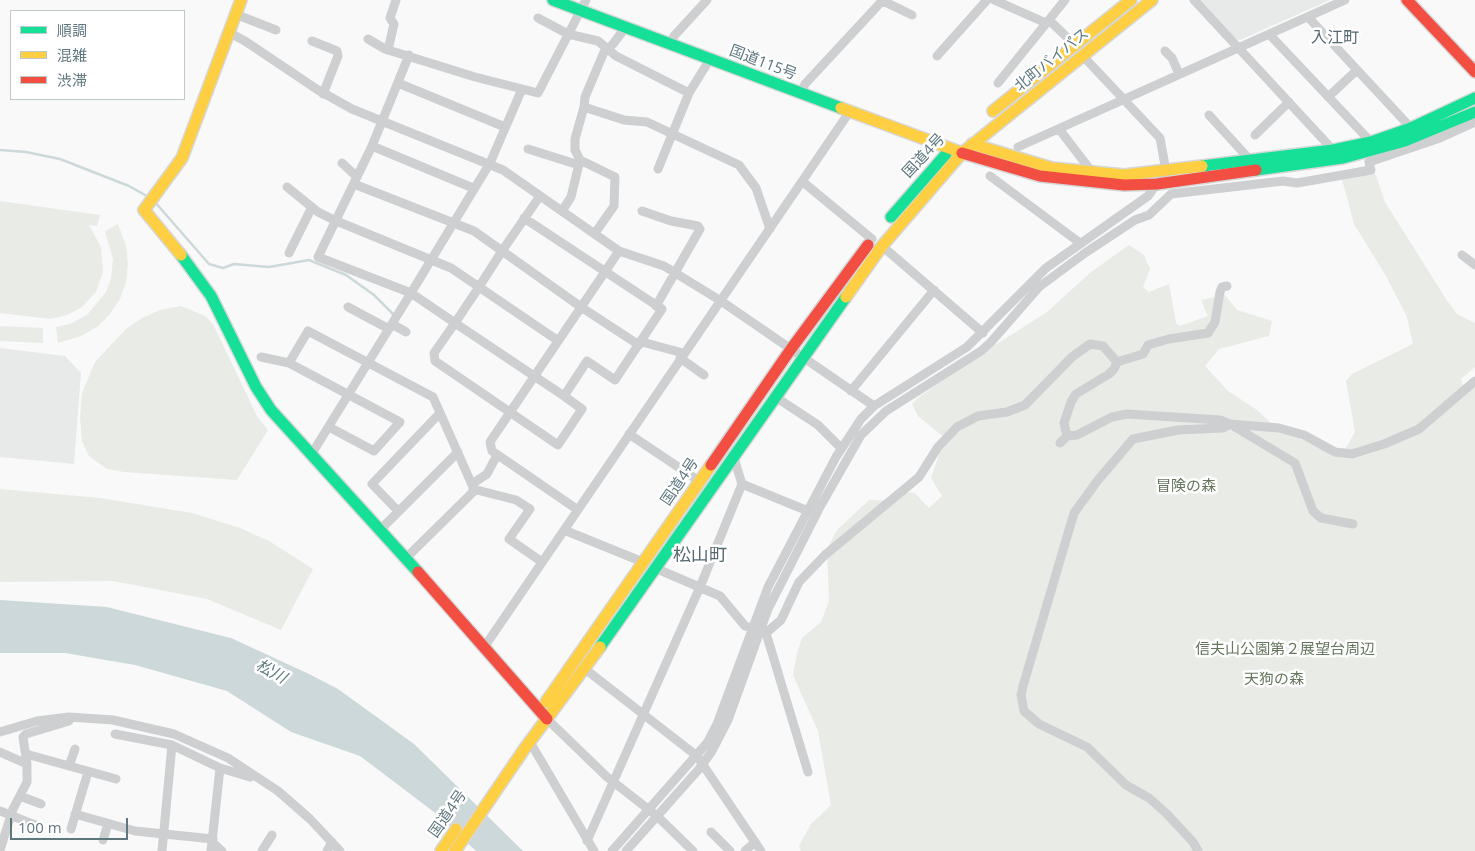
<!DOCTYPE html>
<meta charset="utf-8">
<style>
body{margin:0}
#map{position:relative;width:1475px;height:851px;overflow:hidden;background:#f9f9f9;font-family:"Open Sans","Noto Sans JP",sans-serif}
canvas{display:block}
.legend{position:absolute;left:10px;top:10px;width:175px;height:90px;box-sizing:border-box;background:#fff;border:1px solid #bfc9cc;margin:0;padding:6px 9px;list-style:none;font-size:15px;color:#5e777f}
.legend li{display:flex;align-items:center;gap:10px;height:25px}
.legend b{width:25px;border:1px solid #bfc9cc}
.scale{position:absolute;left:10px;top:818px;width:118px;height:22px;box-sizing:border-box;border:2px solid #5e777f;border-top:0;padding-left:6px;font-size:15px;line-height:18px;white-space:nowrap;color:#5e777f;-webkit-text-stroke:4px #fff;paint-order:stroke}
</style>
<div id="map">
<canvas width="1475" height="851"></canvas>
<ul class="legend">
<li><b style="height:6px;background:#16e098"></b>順調</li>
<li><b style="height:6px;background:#ffcf43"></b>混雑</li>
<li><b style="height:6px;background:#f24e42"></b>渋滞</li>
</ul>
<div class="scale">100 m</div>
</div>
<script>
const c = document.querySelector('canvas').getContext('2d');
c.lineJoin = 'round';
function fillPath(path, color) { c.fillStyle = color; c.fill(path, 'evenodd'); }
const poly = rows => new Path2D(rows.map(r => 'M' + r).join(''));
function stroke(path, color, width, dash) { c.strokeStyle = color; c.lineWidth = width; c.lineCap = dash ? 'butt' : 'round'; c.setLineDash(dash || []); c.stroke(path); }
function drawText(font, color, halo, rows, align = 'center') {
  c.font = font + ' "Open Sans","Noto Sans JP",sans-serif'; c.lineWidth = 5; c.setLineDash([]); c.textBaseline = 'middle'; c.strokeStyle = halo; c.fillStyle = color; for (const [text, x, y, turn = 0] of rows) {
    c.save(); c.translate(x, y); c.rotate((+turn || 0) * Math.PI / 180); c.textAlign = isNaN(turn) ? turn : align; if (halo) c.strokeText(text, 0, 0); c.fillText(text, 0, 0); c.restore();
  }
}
fillPath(poly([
 [1199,0,1330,0,1240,40,1235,39],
 [0,348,65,356,81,373,74,464,0,457]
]), '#e7eae9');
fillPath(poly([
 [1372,164,1385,202,1446,299,1457,314,1475,323,1475,367,1461,379,1462,384,1468,389,1475,387,1475,851,801,851,799,846,811,824,831,805,818,731,793,675,797,653,802,638,821,622,829,601,827,549,837,530,869,500,893,501,906,492,915,493,929,508,942,496,931,478,945,438,918,416,912,404,919,397,967,363,1047,312,1091,272,1129,245,1144,255,1150,269,1143,287,1149,292,1169,284,1176,323,1180,326,1208,316,1201,300,1225,295,1237,310,1272,321,1269,336,1219,349,1205,366,1228,391,1257,410,1275,427,1328,452,1346,448,1355,432,1346,381,1352,374,1413,344,1407,317,1386,276,1354,224,1340,172],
 [0,201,100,215,97,226,89,225,101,247,103,272,96,292,82,307,67,315,50,319,0,313],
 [118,224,126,246,128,264,126,282,120,299,110,314,97,327,81,336,58,343,56,327,70,324,87,315,106,292,111,279,113,259,105,231],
 [181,306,205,316,213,324,258,418,268,430,237,480,124,472,107,469,89,456,82,441,80,417,82,393,95,362,126,329,142,318,160,310],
 [0,326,43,328,43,343,0,341],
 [0,489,100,498,192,513,240,528,269,541,313,569,281,630,207,599,113,581,0,582]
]), '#e8ebe6');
fillPath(poly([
 [0,600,107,607,231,638,309,674,338,689,414,744,523,851,476,851,434,812,360,756,291,732,227,691,135,665,65,653,0,653]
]), '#ccd8d9');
stroke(poly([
 [0,150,26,152,60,159,129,186,145,195],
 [154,201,209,264,223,268,234,264,269,267,309,260,346,275,374,295,394,315]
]), '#ccd8d9', 2.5);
const fast = poly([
 [553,0,841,108],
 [1202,166,1333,150,1371,142,1411,128,1475,98],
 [1256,170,1343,158,1405,141,1475,112],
 [891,217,946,154],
 [181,255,211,296,256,387,271,410,418,572],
 [600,647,846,297]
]);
const slow = poly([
 [841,108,960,152],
 [993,111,1131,0],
 [972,144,1052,168,1124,175,1202,166],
 [181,255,144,210,182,158,241,0],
 [846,297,882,246,962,153,1152,0],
 [546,702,711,465],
 [441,851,456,829],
 [455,851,525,748,600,647]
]);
const jam = poly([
 [1407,0,1475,72],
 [962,153,1040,176,1124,185,1157,184,1256,170],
 [711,465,791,349,868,245],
 [418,572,547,719]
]);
stroke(fast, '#d6d7d8', 14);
stroke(slow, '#d6d7d8', 14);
stroke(jam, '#d6d7d8', 14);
stroke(poly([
 [994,0,1046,23],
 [1194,0,1333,150],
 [883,1,912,15],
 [235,14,276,30],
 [1308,17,1411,128],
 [538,18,568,34,598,41,616,56,689,93],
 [1049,20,1075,45],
 [228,32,245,41,318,90,352,109,503,170,619,251,664,266,721,301,874,406],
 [1269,34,1371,142],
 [368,39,385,49,475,77,538,93,586,0],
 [312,41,337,51,338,56,323,94],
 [671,45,674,36,707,0],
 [388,50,394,24,390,18,396,0],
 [1165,51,1172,58,1179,74],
 [409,55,372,146,318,257,411,293,490,163,522,89],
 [937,56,987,0],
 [398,83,505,127],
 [998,83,1065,0],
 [801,93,805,84,883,0],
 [1328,97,1357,70],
 [584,107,624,120,647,122,739,165,756,188,770,229],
 [1209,115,1251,161],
 [1059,129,1092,172],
 [1255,135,1289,102],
 [372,146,473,188],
 [1018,147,1345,0],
 [528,149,579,165],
 [580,160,575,150,575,139,584,107,585,97,604,52,613,44,625,28],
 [342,163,357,177],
 [658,169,689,93,710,59],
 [990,176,1080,243],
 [803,182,872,239],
 [354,184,474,231,581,307,639,345],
 [287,187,318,212,334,220,451,268,557,340],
 [562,211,571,197,580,160,615,177,614,206,595,233],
 [642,211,671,221,698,226,700,229,656,306],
 [524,218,662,309,615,380,587,361,564,396],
 [882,246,983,333],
 [289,253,312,207],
 [1462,255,1475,265],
 [348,307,389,329],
 [392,324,406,332],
 [642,342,683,353],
 [261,357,289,363,400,422,374,451,329,427],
 [680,358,704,375],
 [289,363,308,331,433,397,473,487,473,492,405,559],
 [851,391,934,290],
 [774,396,818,425,841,448],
 [629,434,699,481],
 [1067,436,1064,423,1071,402,1076,394,1109,374,1114,369,1117,362,1143,354,1148,345,1169,339,1208,333,1215,322,1220,292,1222,287,1227,286],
 [1060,443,1067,436,1077,435,1112,417,1127,414,1220,420,1230,424,1279,428,1304,435,1335,452,1352,454,1384,444,1419,429,1475,381],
 [311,455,411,293,455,323,564,396,582,409,558,445,435,361,434,353,455,323,479,287,502,251,540,196],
 [472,484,487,474,497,455],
 [742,484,808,511],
 [473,489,516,500,530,509,509,539,542,562],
 [578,510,492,451,490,442,619,251],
 [398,511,372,484,440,413],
 [564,530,643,562],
 [379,531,458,452],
 [655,568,720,596,745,626,766,633,781,620,799,582,825,555,919,477,938,447,957,427,978,416,1007,412,1025,405,1072,357,1090,344,1103,346,1117,362],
 [766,633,808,772],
 [485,646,850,111],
 [585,669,697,756,761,851],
 [547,719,607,777,657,816,693,851],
 [0,732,37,721,69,717,113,720,174,734,228,758,278,791,310,819,340,851],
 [115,734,172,745],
 [530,742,594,851],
 [0,752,27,764],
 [26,754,116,779],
 [69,766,75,749],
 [20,796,41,804],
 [0,811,35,825],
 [75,814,135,831,213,839],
 [71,829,88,772],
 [711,832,730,851],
 [103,840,108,824],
 [587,841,700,587,742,484,733,455],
 [212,842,222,851],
 [0,850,13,809,27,782,27,764,23,737,26,734,69,721],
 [162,851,172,745,220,768,250,777],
 [211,851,220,768],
 [262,851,272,835],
 [327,851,332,842],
 [612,851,707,743,717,724,768,587,836,457,861,419,874,406,967,347,1046,268,1148,196,1166,171,1160,138,1082,55],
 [626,851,699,769,712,751,728,720,768,609,821,505,861,435,886,411,981,351,991,342,1039,287,1085,253,1135,220,1149,215,1171,194,1283,181,1297,183,1371,170,1369,162,1440,138,1475,122],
 [745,851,755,842],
 [1198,851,1193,842,1166,813,1149,798,1126,785,1087,747,1039,724,1024,711,1021,695,1023,686,1074,513,1098,480,1133,439,1178,430,1223,428,1230,424,1295,463,1313,511,1321,518,1353,524]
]), '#cdcfd0', 9);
stroke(fast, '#16e098', 11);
stroke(slow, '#ffcf43', 11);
stroke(jam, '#f24e42', 11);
drawText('15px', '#5e777f', '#fff', [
 ["北町バイパス",1052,60,-39],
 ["国道115号",763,63,21],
 ["国道4号",924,156,-47],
 ["国道4号",680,482,-56],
 ["国道4号",448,814,-55]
]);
drawText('15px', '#67775e', '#fff', [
 ["冒険の森",1186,487],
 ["信夫山公園第２展望台周辺",1285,650],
 ["天狗の森",1274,680]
]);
drawText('16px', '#556970', '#fff', [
 ["入江町",1335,38]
]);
drawText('italic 16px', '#5e7c7e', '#fff', [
 ["松川",271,672,29]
]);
drawText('18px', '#556970', '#fff', [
 ["松山町",700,556]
]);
</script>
